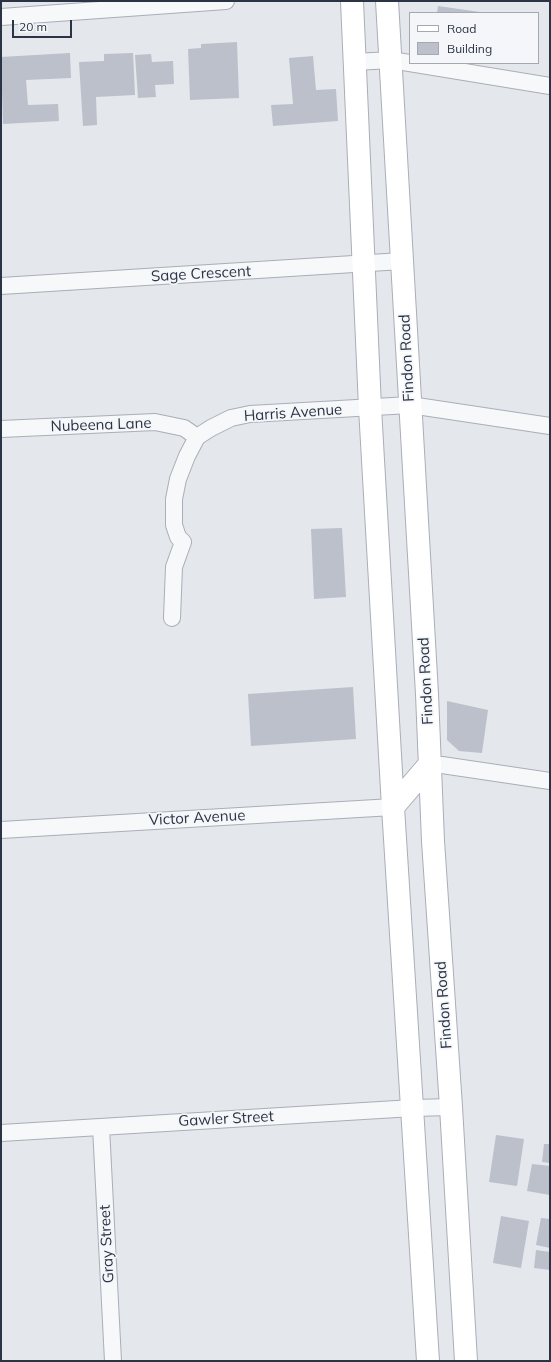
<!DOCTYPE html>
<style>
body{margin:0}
#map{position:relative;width:551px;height:1362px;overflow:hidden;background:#e4e7ec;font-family:Mulish,sans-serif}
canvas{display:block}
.frame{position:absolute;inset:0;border:2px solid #2b3445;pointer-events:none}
.legend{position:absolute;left:409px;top:12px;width:130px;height:52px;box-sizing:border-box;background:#f4f6f9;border:1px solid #a4a8b1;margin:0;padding:5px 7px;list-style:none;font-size:12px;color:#2b3445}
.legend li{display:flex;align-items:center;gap:8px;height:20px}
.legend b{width:20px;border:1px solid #a4a8b1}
.scale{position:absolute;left:12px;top:20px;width:60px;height:18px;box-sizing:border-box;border:2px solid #2b3445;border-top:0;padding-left:5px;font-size:12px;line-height:14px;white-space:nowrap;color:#2b3445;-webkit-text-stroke:3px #f4f6f9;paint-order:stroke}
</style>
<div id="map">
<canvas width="551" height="1362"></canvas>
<div class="frame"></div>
<ul class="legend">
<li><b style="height:5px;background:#fff"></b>Road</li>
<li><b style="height:11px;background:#bbc0ca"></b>Building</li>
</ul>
<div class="scale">20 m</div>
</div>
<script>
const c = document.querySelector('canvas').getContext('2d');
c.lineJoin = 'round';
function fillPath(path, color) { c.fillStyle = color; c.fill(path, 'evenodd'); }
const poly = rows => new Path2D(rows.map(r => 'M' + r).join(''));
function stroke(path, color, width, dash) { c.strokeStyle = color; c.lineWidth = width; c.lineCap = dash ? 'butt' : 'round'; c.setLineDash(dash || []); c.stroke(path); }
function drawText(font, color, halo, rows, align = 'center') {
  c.font = font + ' Mulish,sans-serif'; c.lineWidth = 3.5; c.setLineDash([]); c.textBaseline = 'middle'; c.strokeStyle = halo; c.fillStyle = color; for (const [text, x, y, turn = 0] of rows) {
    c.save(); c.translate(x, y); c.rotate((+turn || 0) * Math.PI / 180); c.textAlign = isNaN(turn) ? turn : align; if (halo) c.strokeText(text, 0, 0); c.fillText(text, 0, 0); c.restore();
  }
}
fillPath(poly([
 [438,6,480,12,480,13,437,13],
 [237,42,239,98,190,100,188,49,201,48,201,44],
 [70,53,71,78,26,80,28,105,58,104,59,121,3,124,1,57],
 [133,53,135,95,96,97,97,125,83,126,79,62,104,61,104,54],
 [151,54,152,62,173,61,174,84,155,85,156,97,138,98,135,55],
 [313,56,316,90,336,89,338,121,273,126,271,105,293,104,289,58],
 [342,528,346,597,314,599,311,529],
 [353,687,356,739,251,746,248,694],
 [447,701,488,710,482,753,459,751,447,740],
 [496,1135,524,1139,517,1186,489,1182],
 [544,1144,550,1144,550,1163,542,1162],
 [532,1164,550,1166,550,1195,527,1191],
 [501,1216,529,1221,521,1268,493,1263],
 [541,1218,550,1219,550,1248,536,1245],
 [536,1250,550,1252,550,1270,534,1268]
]), '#bbc0ca');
const street = poly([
 [1,17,226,1],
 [355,62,391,60,550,86],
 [1,286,402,261],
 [1,429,155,422,184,428,197,437],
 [172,618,174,567,183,542,178,537,174,525,174,499,178,479,187,456,197,437,211,428,231,418,250,414,410,405,550,426],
 [429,765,442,765,550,781],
 [1,830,393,807],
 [101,1127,113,1361],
 [1,1133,413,1108,451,1107]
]);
const secondary = poly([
 [352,1,370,408,393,807,428,1361],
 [387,1,427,694,433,841,451,1107,466,1361],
 [393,807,429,765]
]);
stroke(street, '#a9aeb7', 18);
stroke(secondary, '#a9aeb7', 24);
stroke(street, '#f7f8fa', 16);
stroke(secondary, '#fff', 22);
drawText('15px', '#2b3445', '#f4f6f9', [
 ["Sage Crescent",201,274,-3],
 ["Findon Road",407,358,-93],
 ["Harris Avenue",293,413,-4],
 ["Nubeena Lane",101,425,-2],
 ["Findon Road",426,681,-93],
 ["Victor Avenue",197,818,-3],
 ["Findon Road",444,1005,-94],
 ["Gawler Street",226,1119,-3],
 ["Gray Street",107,1244,-93]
]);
</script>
